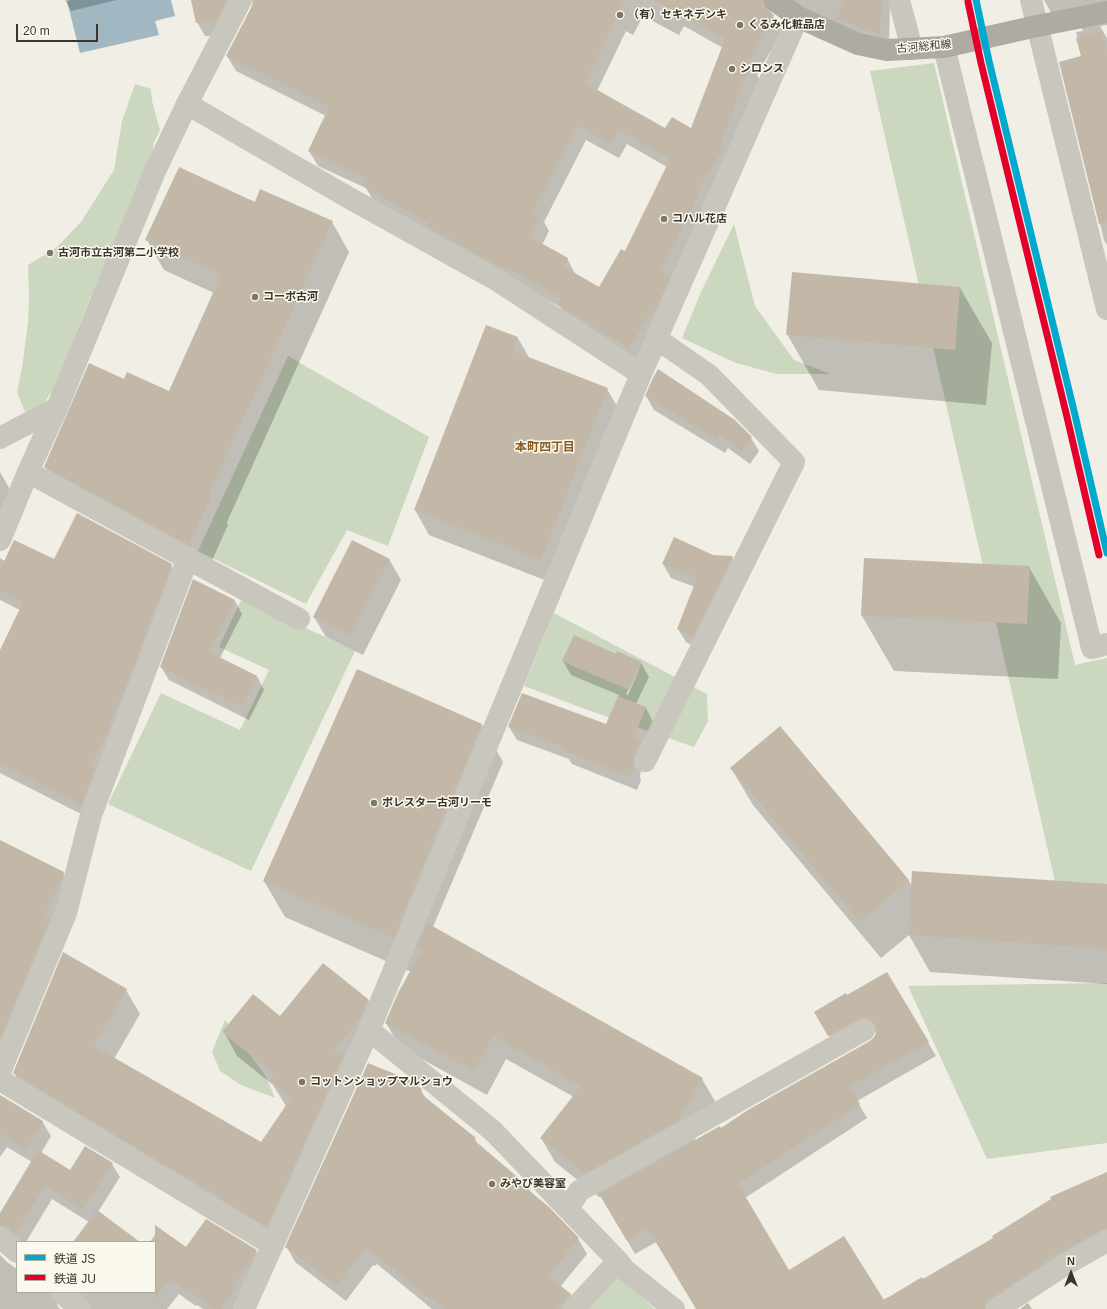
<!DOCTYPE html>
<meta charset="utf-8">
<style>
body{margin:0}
#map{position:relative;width:1107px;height:1309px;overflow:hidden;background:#f0eee5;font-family:Helvetica,"Noto Sans JP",sans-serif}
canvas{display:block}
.legend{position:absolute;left:16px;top:1241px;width:140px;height:52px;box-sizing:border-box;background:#fbf9ee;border:1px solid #aeaba0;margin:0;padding:5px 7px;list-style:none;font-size:12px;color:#3b352b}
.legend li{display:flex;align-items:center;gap:8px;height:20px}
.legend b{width:20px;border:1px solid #aeaba0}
.north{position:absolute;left:1051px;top:1253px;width:40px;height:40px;-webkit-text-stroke:3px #fbf9ee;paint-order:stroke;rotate:0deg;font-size:11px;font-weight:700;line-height:16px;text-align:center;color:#3b352b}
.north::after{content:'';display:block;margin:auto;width:14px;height:18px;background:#3b352b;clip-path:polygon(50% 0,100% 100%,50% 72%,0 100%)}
.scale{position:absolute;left:16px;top:24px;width:82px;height:18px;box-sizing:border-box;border:2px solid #3b352b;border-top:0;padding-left:5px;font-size:12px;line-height:14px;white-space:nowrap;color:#3b352b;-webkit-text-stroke:3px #fbf9ee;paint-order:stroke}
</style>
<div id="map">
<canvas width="1107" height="1309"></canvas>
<ul class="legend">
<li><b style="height:5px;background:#00a9ce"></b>鉄道 JS</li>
<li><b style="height:5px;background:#e4002b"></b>鉄道 JU</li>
</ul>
<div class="north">N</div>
<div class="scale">20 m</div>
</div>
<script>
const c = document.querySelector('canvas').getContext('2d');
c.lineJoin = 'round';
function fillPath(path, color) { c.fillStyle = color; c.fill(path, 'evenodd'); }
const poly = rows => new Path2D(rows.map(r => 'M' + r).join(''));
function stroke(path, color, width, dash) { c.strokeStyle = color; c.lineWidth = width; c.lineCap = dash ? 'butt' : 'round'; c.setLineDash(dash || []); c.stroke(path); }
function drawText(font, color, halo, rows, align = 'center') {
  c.font = font + ' Helvetica,"Noto Sans JP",sans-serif'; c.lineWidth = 3; c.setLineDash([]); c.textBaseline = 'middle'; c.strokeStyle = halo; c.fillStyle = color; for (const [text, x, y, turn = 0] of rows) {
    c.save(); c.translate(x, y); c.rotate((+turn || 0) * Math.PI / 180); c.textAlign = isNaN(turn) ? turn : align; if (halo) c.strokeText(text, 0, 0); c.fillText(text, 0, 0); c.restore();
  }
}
fillPath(poly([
 [934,63,1075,665,1107,658,1107,913,1064,921,870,71],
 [135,84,151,89,152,101,160,130,154,142,152,154,98,283,90,298,53,390,43,404,25,412,17,392,22,368,28,323,29,296,28,265,56,248,81,222,114,170,122,121],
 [734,224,755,306,794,360,831,374,777,374,736,363,682,338,701,292],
 [288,356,429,437,388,546,347,530,306,604,198,551],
 [242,598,355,651,251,871,108,804,161,693,240,730,269,670,219,647],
 [554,613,707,694,708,721,694,747,585,709,524,686],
 [1107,983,1107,1143,987,1159,908,986],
 [225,1020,265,1075,275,1098,241,1085,220,1071,212,1052],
 [617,1276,655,1309,589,1309]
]), '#cbd7bf');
fillPath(poly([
 [71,0,171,0,175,16,155,21,159,35,80,53,67,1]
]), '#a1b7c1');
fillPath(poly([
 [65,0,117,0,71,11],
 [192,0,890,0,889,50,772,8,770,14,773,16,782,31,757,75,760,80,637,362,567,320,560,307,374,202,366,188,318,166,309,151,326,116,236,71,227,56,253,6,254,2,249,1,223,36,205,36,197,22],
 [643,16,679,35,684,26,723,48,691,129,666,130,597,91,626,31,633,35],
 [586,140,619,158,627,144,667,167,626,253,600,288,575,274,567,258,542,245,549,231,544,222],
 [1044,0,1107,0,1107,25,1100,26,1107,38,1107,245,1104,240,1060,62,1082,57,1076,32,1083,31,1080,25,1060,29],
 [255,203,332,222,349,252,227,522,228,525,206,574,62,496,45,466,125,380,169,392,214,293,164,270,147,240],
 [960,288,992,343,986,405,819,390,787,334],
 [518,338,530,359,607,389,621,413,555,584,429,535,415,510],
 [646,396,751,438,759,451,750,464,728,448,725,453,654,410],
 [0,472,16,500,0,522],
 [713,556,732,557,740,571,701,650,686,642,678,629,695,587,671,578,663,564],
 [0,558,5,561,54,560,171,565,180,579,89,818,0,773,0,652,20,610,0,600],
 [389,559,401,580,363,655,326,637,314,617],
 [1029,567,1061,623,1058,679,894,671,862,616],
 [235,601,242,614,220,658,257,676,264,690,249,720,169,680,161,667],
 [616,655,641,663,649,677,636,704,646,708,653,722,641,770,640,776,641,780,637,790,572,764,569,759,517,740,509,727,607,725,619,695,571,675,563,661],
 [637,670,639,670,628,695,626,694],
 [482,725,503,762,433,927,702,1079,716,1103,694,1141,721,1129,871,1041,876,1036,877,1032,872,1031,837,1049,815,1012,847,996,887,973,936,1056,857,1101,867,1118,745,1198,788,1272,883,1300,888,1297,888,1299,923,1280,1107,1172,1107,1244,1002,1309,697,1309,656,1242,635,1254,601,1196,599,1197,555,1162,541,1138,574,1097,506,1059,487,1095,400,1047,386,1023,411,972,285,917,264,881],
 [780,728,909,881,912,887,1107,885,1107,984,930,972,909,935,881,958,753,805,731,768],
 [0,841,63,873,71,888,0,1074],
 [126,990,140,1014,114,1059,261,1144,286,1106,273,1085,237,1056,224,1032,280,1017,368,1000,382,1024,281,1250,28,1097,14,1073],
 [421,1090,426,1099,475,1139,479,1146,527,1186,532,1194,548,1208,578,1239,587,1254,560,1287,570,1294,579,1309,432,1309,377,1264,375,1266,373,1265,346,1301,295,1262,287,1247],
 [0,1096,42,1121,51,1136,41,1153,70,1172,112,1164,120,1177,98,1212,138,1242,74,1242,89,1222,52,1199,26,1242,0,1241,0,1215,32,1162,7,1147,0,1157],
 [159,1229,186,1249,256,1251,265,1266,240,1309,203,1309,197,1305,196,1306,179,1294,167,1309,91,1309,79,1297,60,1299,57,1305,60,1309,0,1309,0,1255,8,1263,17,1269,17,1292,155,1292,155,1242,150,1242]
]), '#0003');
fillPath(poly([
 [191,0,227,0,215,23,196,23],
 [253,0,625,0,585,83,665,128,672,117,691,128,725,39,654,0,762,0,763,6,774,15,748,62,752,64,732,110,734,111,720,144,724,147,698,191,700,192,661,272,670,277,654,312,652,310,629,348,558,305,561,298,511,270,510,272,426,226,428,223,364,187,369,179,308,151,329,107,226,56,252,6],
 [578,126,610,144,618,130,670,159,625,251,621,249,599,287,563,266,568,258,530,237,541,216,533,211],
 [845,0,882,0,880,35,836,19],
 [1102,31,1107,51,1107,223,1099,224,1059,62,1081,56,1076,38],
 [179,167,255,202,260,189,333,221,209,494,212,495,189,545,44,467,89,363,124,379,127,372,169,391,221,275,145,240],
 [792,272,960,287,955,350,786,335],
 [486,325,518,337,513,351,608,388,541,560,414,510],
 [658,369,735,420,752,437,742,451,720,435,717,440,645,396,653,378],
 [77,513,172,564,126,687,108,726,110,727,90,767,95,769,81,805,0,763,0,650,23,602,0,591,0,570,14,540,54,559],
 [674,537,713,555,733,556,693,637,677,629,697,578,662,564],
 [352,540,390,559,351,636,313,617],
 [864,558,1030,566,1027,624,861,616],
 [193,579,235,600,209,652,257,676,242,707,160,667],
 [574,635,616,654,617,651,642,662,629,690,562,661],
 [357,669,482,724,404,910,405,910,394,938,263,881],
 [522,693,606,724,618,696,646,707,634,737,641,740,634,756,633,761,634,766,629,777,563,750,564,747,508,727],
 [780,726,909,880,860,922,730,768],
 [0,840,64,872,61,881,44,916,50,919,0,1039],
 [912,871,1107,884,1107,949,908,935],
 [427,923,703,1078,679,1120,585,1174,540,1138,581,1086,493,1036,474,1071,385,1023,398,993,422,950,416,948],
 [63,952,127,989,94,1046,261,1142,291,1098,269,1080,274,1074,222,1032,253,994,280,1016,323,963,368,999,360,1019,334,1050,344,1054,267,1227,221,1199,222,1198,143,1152,13,1073],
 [887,972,929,1042,849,1087,860,1104,738,1184,789,1270,844,1236,884,1300,922,1277,923,1279,993,1238,992,1236,1051,1199,1050,1197,1107,1172,1107,1229,1101,1230,1065,1250,1044,1260,1046,1262,990,1299,986,1303,985,1309,696,1309,648,1229,627,1241,599,1194,720,1126,721,1128,748,1110,870,1041,875,1036,876,1030,875,1024,870,1019,864,1018,858,1019,828,1036,814,1012,846,993,847,995],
 [368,1063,410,1080,422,1089,420,1093,476,1138,474,1140,528,1186,526,1188,549,1207,579,1238,548,1276,571,1294,558,1309,443,1309,368,1249,366,1251,364,1250,337,1286,285,1247],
 [0,1095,43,1121,26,1150,0,1134],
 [85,1146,113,1163,83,1210,45,1186,15,1234,8,1227,0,1225,0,1213,38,1150,70,1170],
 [97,1210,140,1242,73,1242],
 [206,1219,257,1250,253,1257,234,1285,236,1288,221,1309,214,1309,188,1290,187,1292,170,1279,155,1299,155,1225,186,1247],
 [1028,1303,1032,1309,1020,1309]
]), '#c3b8a7');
stroke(poly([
 [899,0,912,49],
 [1031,0,1107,309],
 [944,47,1092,648,1107,644],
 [187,104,351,199,498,281,641,374],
 [0,438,57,408],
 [28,472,299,619],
 [0,540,28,472,57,408,155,171,187,104,241,0],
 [645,761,794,462,709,375,657,339],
 [369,1030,493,1131,618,1261,625,1270,674,1309],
 [0,1072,66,913,91,815,188,558],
 [0,1080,273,1245],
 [568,1209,579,1191,864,1030],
 [0,1237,17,1252],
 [61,1292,80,1309],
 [244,1309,369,1030,641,374,798,17],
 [574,1309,618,1261],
 [997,1309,1063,1266,1107,1241]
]), '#c9c6be', 22);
stroke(poly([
 [774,0,798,17,858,44,887,50,944,47,1037,26,1107,12]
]), '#aeaba3', 22);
stroke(poly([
 [976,0,989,61,1075,415,1107,553]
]), '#00a9ce', 7);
stroke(poly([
 [968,2,981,63,1067,417,1099,555]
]), '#e4002b', 7);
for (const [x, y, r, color] of [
 [620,15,4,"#7a766c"],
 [740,25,4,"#7a766c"],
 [732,69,4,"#7a766c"],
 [664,219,4,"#7a766c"],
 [50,253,4,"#7a766c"],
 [255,297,4,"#7a766c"],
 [374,803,4,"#7a766c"],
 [302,1082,4,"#7a766c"],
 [492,1184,4,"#7a766c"]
]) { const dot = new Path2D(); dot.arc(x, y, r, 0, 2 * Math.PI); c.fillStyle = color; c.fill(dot); stroke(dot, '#fbf9ee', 1.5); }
drawText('bold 11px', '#3b352b', '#fbf9ee', [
 ["（有）セキネデンキ",628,15],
 ["くるみ化粧品店",748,25],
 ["シロンス",740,69],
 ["コハル花店",672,219],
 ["古河市立古河第二小学校",58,253],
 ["コーポ古河",263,297],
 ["ポレスター古河リーモ",382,803],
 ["コットンショップマルショウ",310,1082],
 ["みやび美容室",500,1184]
], 'left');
drawText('11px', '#3b352b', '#fbf9ee', [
 ["古河総和線",924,47,-5]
]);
drawText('bold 12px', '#8b5d23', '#fbf9ee', [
 ["本町四丁目",545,448]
]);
</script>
